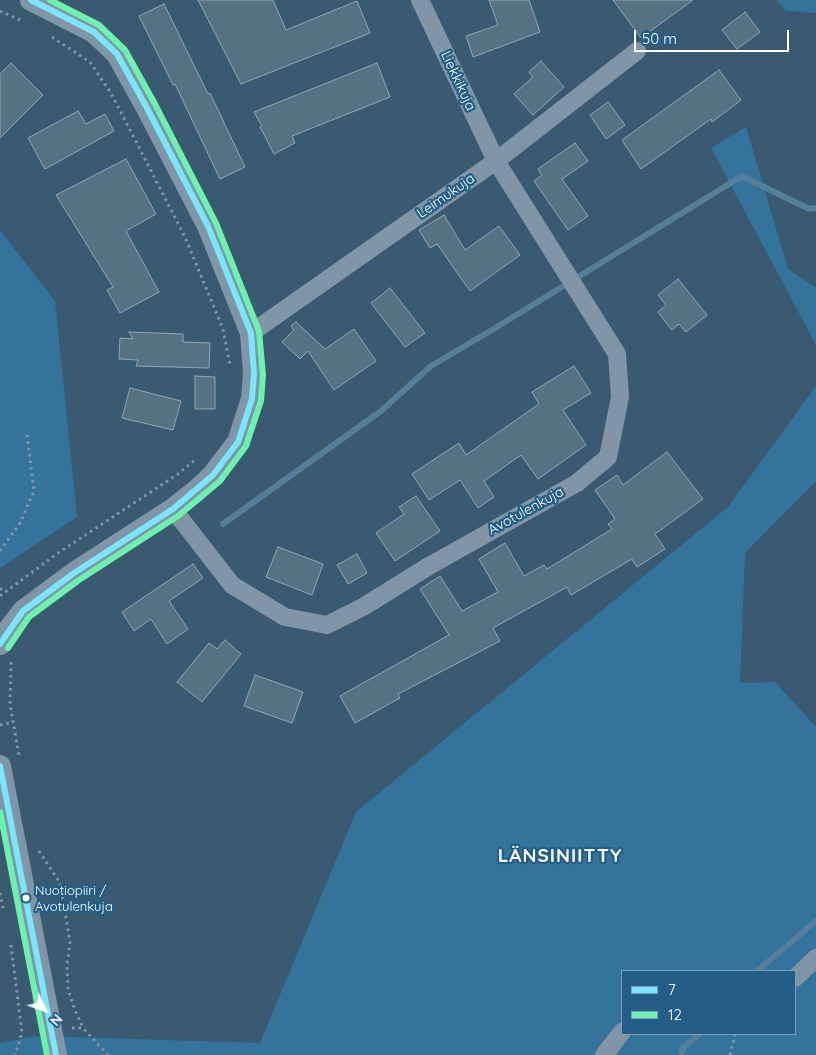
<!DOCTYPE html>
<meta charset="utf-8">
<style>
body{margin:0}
#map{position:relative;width:816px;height:1055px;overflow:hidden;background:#395a70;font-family:Quicksand,sans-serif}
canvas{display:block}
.legend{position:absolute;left:621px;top:970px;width:175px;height:65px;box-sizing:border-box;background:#225e87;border:1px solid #7a9eb7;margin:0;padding:6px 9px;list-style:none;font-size:15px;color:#fff}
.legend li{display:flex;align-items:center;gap:10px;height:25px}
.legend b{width:25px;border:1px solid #7a9eb7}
.north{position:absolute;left:20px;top:985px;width:50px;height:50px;-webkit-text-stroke:4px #225e87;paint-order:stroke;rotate:132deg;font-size:14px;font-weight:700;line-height:20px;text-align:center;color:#fff}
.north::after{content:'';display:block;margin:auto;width:18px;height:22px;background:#fff;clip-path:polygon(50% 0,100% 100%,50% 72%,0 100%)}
.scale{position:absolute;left:634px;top:30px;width:155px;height:22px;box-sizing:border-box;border:2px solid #fff;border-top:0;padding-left:6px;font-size:15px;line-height:18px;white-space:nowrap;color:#fff;-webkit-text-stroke:4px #225e87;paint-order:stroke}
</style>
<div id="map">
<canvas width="816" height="1055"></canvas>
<ul class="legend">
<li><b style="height:6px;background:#7ae5fd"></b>7</li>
<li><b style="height:6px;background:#6df2ae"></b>12</li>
</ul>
<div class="north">N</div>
<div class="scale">50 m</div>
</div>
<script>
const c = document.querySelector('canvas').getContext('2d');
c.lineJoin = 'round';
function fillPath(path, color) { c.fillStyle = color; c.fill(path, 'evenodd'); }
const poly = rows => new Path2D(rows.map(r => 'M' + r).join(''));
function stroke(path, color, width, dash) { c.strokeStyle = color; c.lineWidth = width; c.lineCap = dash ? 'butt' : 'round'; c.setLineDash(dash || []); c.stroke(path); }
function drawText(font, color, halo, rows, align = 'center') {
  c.font = font + ' Quicksand,sans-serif'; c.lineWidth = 4.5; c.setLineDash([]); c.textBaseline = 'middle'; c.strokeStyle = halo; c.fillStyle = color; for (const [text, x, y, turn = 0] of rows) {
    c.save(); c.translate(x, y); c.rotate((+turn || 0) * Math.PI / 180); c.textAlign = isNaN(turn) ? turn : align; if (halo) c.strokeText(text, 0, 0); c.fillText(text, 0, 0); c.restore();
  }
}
fillPath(poly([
 [776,0,816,0,816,13,786,11],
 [746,127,788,269,816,288,816,345,711,148],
 [0,230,55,301,77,517,0,568],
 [816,386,816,481,745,553,740,683,775,682,816,727,816,1055,0,1055,0,1043,36,1036,260,1043,356,812,728,507],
 [622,971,795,971,795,1034,622,1034]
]), '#33739c');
stroke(poly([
 [223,524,381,411,431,366,492,330,742,176,809,209,816,208],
 [757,971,816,921],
 [681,1055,682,1049,699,1034]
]), '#547e9a', 6);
const building = poly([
 [198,0,273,0,286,30,357,1,370,33,241,84,198,0],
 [489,0,529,0,540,32,473,57,466,36,498,25,489,0],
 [613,0,693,0,641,38,613,0],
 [164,4,208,94,210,93,245,167,220,179,175,84,173,85,139,16,164,4],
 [745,12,760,32,737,49,722,30,745,12],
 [541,61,564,87,533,115,514,94,533,77,529,72,541,61],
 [11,63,43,95,0,138,0,74,11,63],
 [377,63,390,97,292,136,295,143,274,154,260,127,262,126,254,112,377,63],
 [719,70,741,100,712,122,711,119,641,169,622,140,719,70],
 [608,102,625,125,606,139,590,115,608,102],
 [78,111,86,124,105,114,114,131,45,169,28,138,78,111],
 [575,143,588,161,562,179,588,216,568,230,534,181,542,175,538,169,575,143],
 [126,159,156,214,126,231,159,292,120,313,107,290,113,287,56,195,126,159],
 [444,215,465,250,499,226,520,255,470,291,437,244,430,248,419,230,444,215],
 [678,279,707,315,686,332,679,324,672,330,658,312,666,305,658,295,678,279],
 [390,288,425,333,405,347,371,303,390,288],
 [296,322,325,349,354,329,376,361,334,390,308,351,300,359,282,342,294,330,291,326,296,322],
 [129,332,183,334,183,342,210,343,209,368,136,366,138,360,119,359,120,338,133,339,129,332],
 [574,366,591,393,563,410,586,445,538,479,521,455,484,481,494,497,478,508,460,480,429,500,412,474,459,443,466,455,539,404,532,392,574,366],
 [195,376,215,377,215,409,195,409,195,376],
 [130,388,181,401,173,430,122,418,130,388],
 [667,452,703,499,655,534,665,549,637,567,632,559,571,595,567,587,493,628,500,641,398,694,400,698,355,723,340,696,449,635,420,589,440,576,462,611,498,592,479,559,505,543,524,576,544,565,547,569,612,529,608,524,615,519,595,490,617,475,623,485,667,452],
 [416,496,440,531,395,561,376,533,404,514,399,507,416,496],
 [278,547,323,564,312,595,266,577,278,547],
 [357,554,367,573,348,584,337,565,357,554],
 [193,564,203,578,169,601,188,629,167,644,151,619,134,631,122,612,193,564],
 [225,640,241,654,202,702,177,682,209,643,217,649,225,640],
 [255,675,303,692,292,723,244,706,255,675]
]);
fillPath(building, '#567182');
stroke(building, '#93a6b3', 1);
stroke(poly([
 [0,11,22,21],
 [52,37,90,62,111,93,185,237,223,329,230,365],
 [0,551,20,523,34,491,27,434],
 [0,588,3,592],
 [0,596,58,553,178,474,196,459],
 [11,662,10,705,19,755],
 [0,725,13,722],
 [39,851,60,883,70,942,67,965,68,990,75,1010,83,1028],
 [0,893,4,912],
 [11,945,22,1033,15,1055],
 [72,1028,83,1028,108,1055],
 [730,1055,735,1034]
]), '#8096a6', 3, [2.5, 4]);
stroke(poly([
 [251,333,496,161,637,51],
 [173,509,232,585,285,617,327,625,363,607,429,566,577,483,608,457,620,397,617,354,496,161,420,0],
 [795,978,816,958],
 [604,1055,622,1032]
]), '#8096a6', 18);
stroke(poly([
 [0,644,7,632,23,611,74,573,173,509,196,491,213,475,238,442,252,399,254,374,251,333,208,226,147,108,117,54,94,32,31,0],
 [0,766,56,1055]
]), '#8096a6', 22);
stroke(poly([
 [0,644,23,611,74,573,173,509,213,475,238,442,252,399,254,374,251,333,208,226,147,108,117,54,94,32,31,0],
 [0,766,56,1055]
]), '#7ae5fd', 6);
stroke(poly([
 [8,648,29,617,79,580,178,516,220,481,246,446,261,401,263,375,259,331,216,223,155,104,125,50,99,25,50,0],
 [0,812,47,1055]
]), '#6df2ae', 6);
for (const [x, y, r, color] of [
 [26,898,4.5,"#fff"]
]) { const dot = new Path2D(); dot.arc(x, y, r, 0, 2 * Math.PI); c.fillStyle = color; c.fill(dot); stroke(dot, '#225e87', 2); }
drawText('13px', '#fff', '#225e87', [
 ["Nuotiopiiri /",35,891],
 ["Avotulenkuja",35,907]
], 'left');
drawText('14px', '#fff', '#225e87', [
 ["Liekkikuja",458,81,65],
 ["Leimukuja",446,196,-35],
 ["Avotulenkuja",526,511,-29]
]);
c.letterSpacing = '1px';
drawText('bold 19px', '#fff', '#225e87', [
 ["LÄNSINIITTY",560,856]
]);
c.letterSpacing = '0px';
</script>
